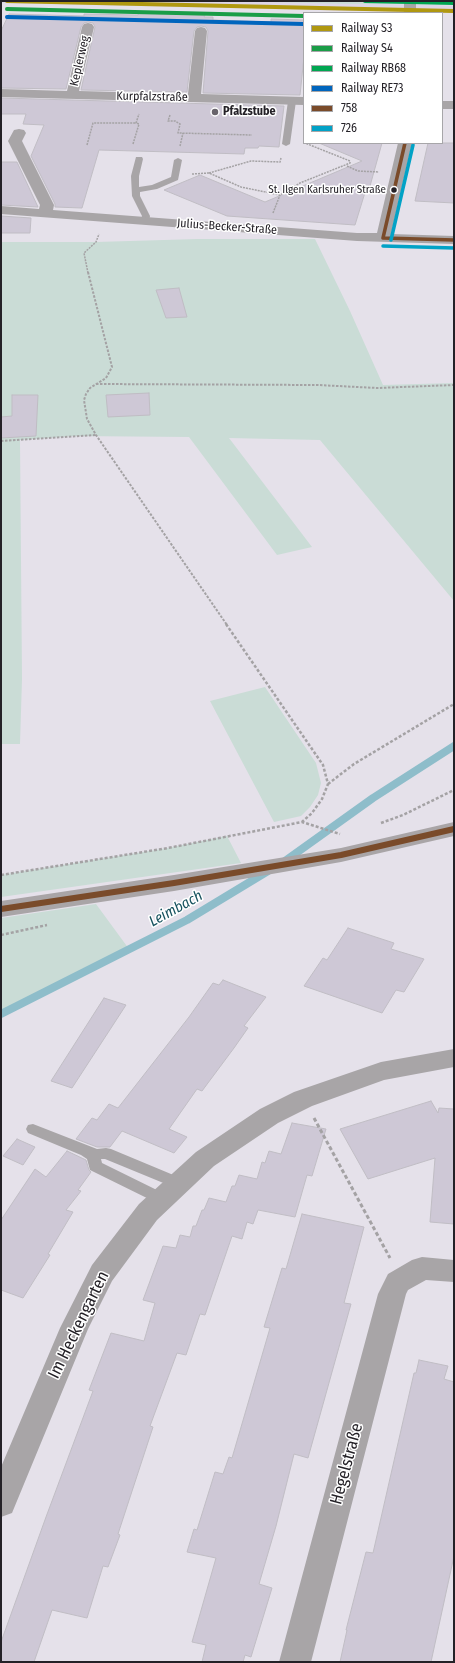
<!DOCTYPE html>
<meta charset="utf-8">
<style>
body{margin:0}
#map{position:relative;width:455px;height:1663px;overflow:hidden;background:#e5e1ea;font-family:"Fira Sans Condensed",sans-serif}
canvas{display:block}
.frame{position:absolute;inset:0;border:2px solid #242127;pointer-events:none}
.legend{position:absolute;left:303px;top:12px;width:140px;height:132px;box-sizing:border-box;background:#fff;border:1px solid #a7a6a9;margin:0;padding:5px 7px;list-style:none;font-size:12px;color:#242127}
.legend li{display:flex;align-items:center;gap:8px;height:20px}
.legend b{width:20px;border:1px solid #a7a6a9}
</style>
<div id="map">
<canvas width="455" height="1663"></canvas>
<div class="frame"></div>
<ul class="legend">
<li><b style="height:5px;background:#b09810"></b>Railway S3</li>
<li><b style="height:5px;background:#1a9d47"></b>Railway S4</li>
<li><b style="height:5px;background:#00a651"></b>Railway RB68</li>
<li><b style="height:5px;background:#0065bd"></b>Railway RE73</li>
<li><b style="height:5px;background:#7a4b2a"></b>758</li>
<li><b style="height:5px;background:#02a2c6"></b>726</li>
</ul>
</div>
<script>
const c = document.querySelector('canvas').getContext('2d');
c.lineJoin = 'round';
function fillPath(path, color) { c.fillStyle = color; c.fill(path, 'evenodd'); }
const poly = rows => new Path2D(rows.map(r => 'M' + r).join(''));
function stroke(path, color, width, dash) { c.strokeStyle = color; c.lineWidth = width; c.lineCap = dash ? 'butt' : 'round'; c.setLineDash(dash || []); c.stroke(path); }
function drawText(font, color, halo, rows, align = 'center') {
  c.font = font + ' "Fira Sans Condensed",sans-serif'; c.lineWidth = 3; c.setLineDash([]); c.textBaseline = 'middle'; c.strokeStyle = halo; c.fillStyle = color; for (const [text, x, y, turn = 0] of rows) {
    c.save(); c.translate(x, y); c.rotate((+turn || 0) * Math.PI / 180); c.textAlign = isNaN(turn) ? turn : align; if (halo) c.strokeText(text, 0, 0); c.fillText(text, 0, 0); c.restore();
  }
}
fillPath(poly([
 [1,1,230,1,435,5,454,6,454,13,1,3]
]), '#ddd6e7');
fillPath(poly([
 [230,1,403,1,403,4,352,4],
 [198,239,315,239,350,311,383,385,454,383,454,601,320,440,229,438,312,547,277,555,189,437,73,436,20,440,22,679,20,744,1,744,1,242,96,242],
 [265,687,316,763,321,783,318,795,310,807,301,816,274,822,210,701],
 [227,836,241,863,1,897,1,875,168,848],
 [96,904,129,949,1,1014,1,918]
]), '#cadcd6');
stroke(poly([
 [285,861,373,798,454,746],
 [1,1014,187,920,268,871]
]), '#8ebdca', 8);
const building = poly([
 [139,13,205,15,204,17,213,17,213,20,271,22,271,19,304,20,304,57,300,95,203,93,208,31,206,27,201,26,197,27,194,31,187,92,81,90,95,27,93,23,88,22,84,23,81,27,66,89,1,88,1,31,9,14,84,16,84,14,138,15,139,13],
 [1,98,284,106,279,147,259,146,258,148,245,148,244,154,99,150,82,208,55,207,55,204,31,156,44,125,23,124,26,114,1,114,1,98],
 [319,143,382,143,370,186,367,186,355,225,227,216,164,190,200,175,265,202,362,161,319,143],
 [428,143,454,143,454,203,415,201,428,143],
 [1,162,17,162,38,207,1,205,1,162],
 [1,216,31,218,30,233,1,233,1,216],
 [179,288,187,317,166,318,156,290,179,288],
 [149,393,150,415,108,417,106,395,149,393],
 [12,395,38,395,36,436,1,438,1,417,12,416,12,395],
 [348,928,394,943,391,949,424,959,404,992,396,990,382,1013,304,986,323,958,327,960,348,928],
 [223,980,266,997,244,1026,248,1028,234,1048,202,1091,197,1089,169,1129,187,1137,174,1153,122,1131,110,1147,97,1147,76,1139,92,1118,97,1120,109,1104,118,1108,189,1017,213,983,219,985,223,980],
 [104,998,126,1005,72,1088,51,1081,104,998],
 [431,1101,438,1113,439,1108,454,1109,454,1224,430,1222,435,1158,368,1179,340,1129,431,1101],
 [292,1123,326,1129,312,1176,307,1175,295,1217,258,1210,253,1224,247,1222,242,1239,232,1236,205,1315,200,1314,186,1355,177,1353,150,1426,153,1427,118,1534,120,1535,108,1567,103,1566,87,1618,52,1610,34,1662,1,1662,1,1642,46,1517,93,1391,89,1390,111,1333,144,1341,155,1303,143,1300,163,1246,176,1248,180,1235,190,1237,193,1226,196,1226,202,1210,204,1210,209,1198,226,1202,232,1186,235,1186,239,1175,257,1179,262,1162,265,1163,269,1151,281,1154,292,1123],
 [17,1139,35,1147,23,1165,3,1156,17,1139],
 [67,1151,86,1160,89,1170,91,1172,78,1190,81,1191,66,1210,73,1212,48,1254,50,1255,23,1298,1,1290,1,1220,35,1169,46,1177,67,1151],
 [302,1214,364,1227,344,1303,351,1304,308,1458,294,1454,276,1526,259,1584,272,1588,251,1657,245,1655,243,1662,202,1662,206,1645,192,1642,216,1558,187,1552,194,1529,197,1530,215,1472,223,1474,229,1457,232,1458,270,1328,264,1327,282,1268,286,1269,302,1214],
 [419,1360,448,1366,444,1379,454,1382,454,1556,431,1662,340,1662,347,1630,346,1630,366,1552,373,1553,414,1373,416,1373,419,1360]
]);
fillPath(building, '#cec8d6');
stroke(building, '#c0bdc4', 1);
stroke(poly([
 [170,115,168,121,175,121,180,124,178,133,252,135],
 [133,144,139,124,136,123,139,114],
 [87,145,93,123,136,123],
 [180,146,183,133],
 [347,166,358,171,379,172],
 [209,173,251,161,280,162,281,158],
 [192,174,209,173,241,187,280,195,300,183,350,163,350,161,305,143],
 [273,213,280,195],
 [88,273,84,253,96,242,99,234]
]), '#a4a2a4', 1.5, [2, 1]);
stroke(poly([
 [88,272,112,367,106,378,90,388,86,394,84,400,87,419,96,435,227,625],
 [96,384,318,385,377,388,454,385],
 [1,441,96,435]
]), '#a4a2a4', 2, [2.5, 1.5]);
stroke(poly([
 [226,624,323,765,328,784,322,799,312,813,302,822],
 [328,784,354,764,454,704],
 [381,823,403,815,454,790],
 [1,875,168,848,302,822,340,834],
 [1,935,47,925]
]), '#a4a2a4', 2.5, [3, 2]);
stroke(poly([
 [314,1118,390,1258]
]), '#a4a2a4', 3, [4, 2.5]);
fillPath(poly([
 [292,99,296,101,290,144,286,146,282,144,288,101,292,99],
 [136,157,142,157,143,159,139,176,139,187,152,185,171,177,174,160,178,158,182,160,178,180,157,189,140,192,140,196,150,216,149,221,145,223,141,221,142,216,132,196,131,176,136,157],
 [33,1124,97,1149,106,1148,111,1149,183,1179,185,1183,183,1187,178,1189,105,1159,101,1159,102,1163,167,1195,169,1199,167,1203,162,1205,157,1203,90,1170,87,1159,81,1155,28,1133,26,1129,28,1125,33,1124]
]), '#a8a5a7');
fillPath(poly([
 [404,1,416,1,416,13,404,13,404,1],
 [88,23,92,24,94,27,79,91,188,94,195,31,197,28,201,27,205,28,207,31,201,94,304,97,304,105,1,97,1,89,67,91,82,27,84,24,88,23],
 [442,101,454,101,454,109,442,109,442,101],
 [19,129,24,130,26,133,22,141,54,205,53,210,357,233,377,233,398,143,412,143,391,234,454,236,454,244,357,241,1,214,1,206,39,209,40,205,8,141,14,130,19,129],
 [454,1049,454,1067,384,1080,312,1106,278,1123,214,1166,157,1220,112,1281,88,1329,12,1513,1,1517,1,1467,60,1328,92,1265,139,1204,196,1152,260,1109,294,1092,381,1062,454,1049],
 [422,1257,454,1260,454,1282,426,1280,408,1290,406,1294,311,1662,279,1662,378,1294,388,1274,412,1260,422,1257]
]), '#a8a5a7');
fillPath(poly([
 [454,822,454,836,341,862,174,891,1,917,1,901,174,875,341,848,454,822]
]), '#a9a5a7');
stroke(poly([
 [383,238,405,143],
 [383,238,454,240]
]), '#7a4b2a', 3.5);
stroke(poly([
 [1,909,174,883,341,855,454,829]
]), '#7a4b2a', 6);
stroke(poly([
 [391,240,413,145],
 [383,246,454,248]
]), '#02a2c6', 3.5);
stroke(poly([
 [7,1,454,11]
]), '#b09810', 4);
stroke(poly([
 [7,9,304,16]
]), '#1a9d47', 4);
stroke(poly([
 [365,1,454,3]
]), '#00a651', 4);
stroke(poly([
 [7,17,304,24]
]), '#0065bd', 4);
for (const [x, y, r, color] of [
 [215,112,4,"#68646b"],
 [394,190,3.5,"#242127"]
]) { const dot = new Path2D(); dot.arc(x, y, r, 0, 2 * Math.PI); c.fillStyle = color; c.fill(dot); stroke(dot, '#fff', 1.5); }
drawText('11px', '#242127', '#fff', [
 ["St. Ilgen Karlsruher Straße",386,190]
], 'right');
drawText('12px', '#242127', '#fff', [
 ["Keplerweg",80,61,-77],
 ["Kurpfalzstraße",152,97,1],
 ["Julius-Becker-Straße",227,227,4]
]);
drawText('bold 12px', '#242127', '#fff', [
 ["Pfalzstube",223,112]
], 'left');
drawText('italic 15px', '#18535f', '#fff', [
 ["Leimbach",176,909,-29]
]);
drawText('17px', '#242127', '#fff', [
 ["Im Heckengarten",79,1325,-64],
 ["Hegelstraße",347,1464,-75]
]);
</script>
